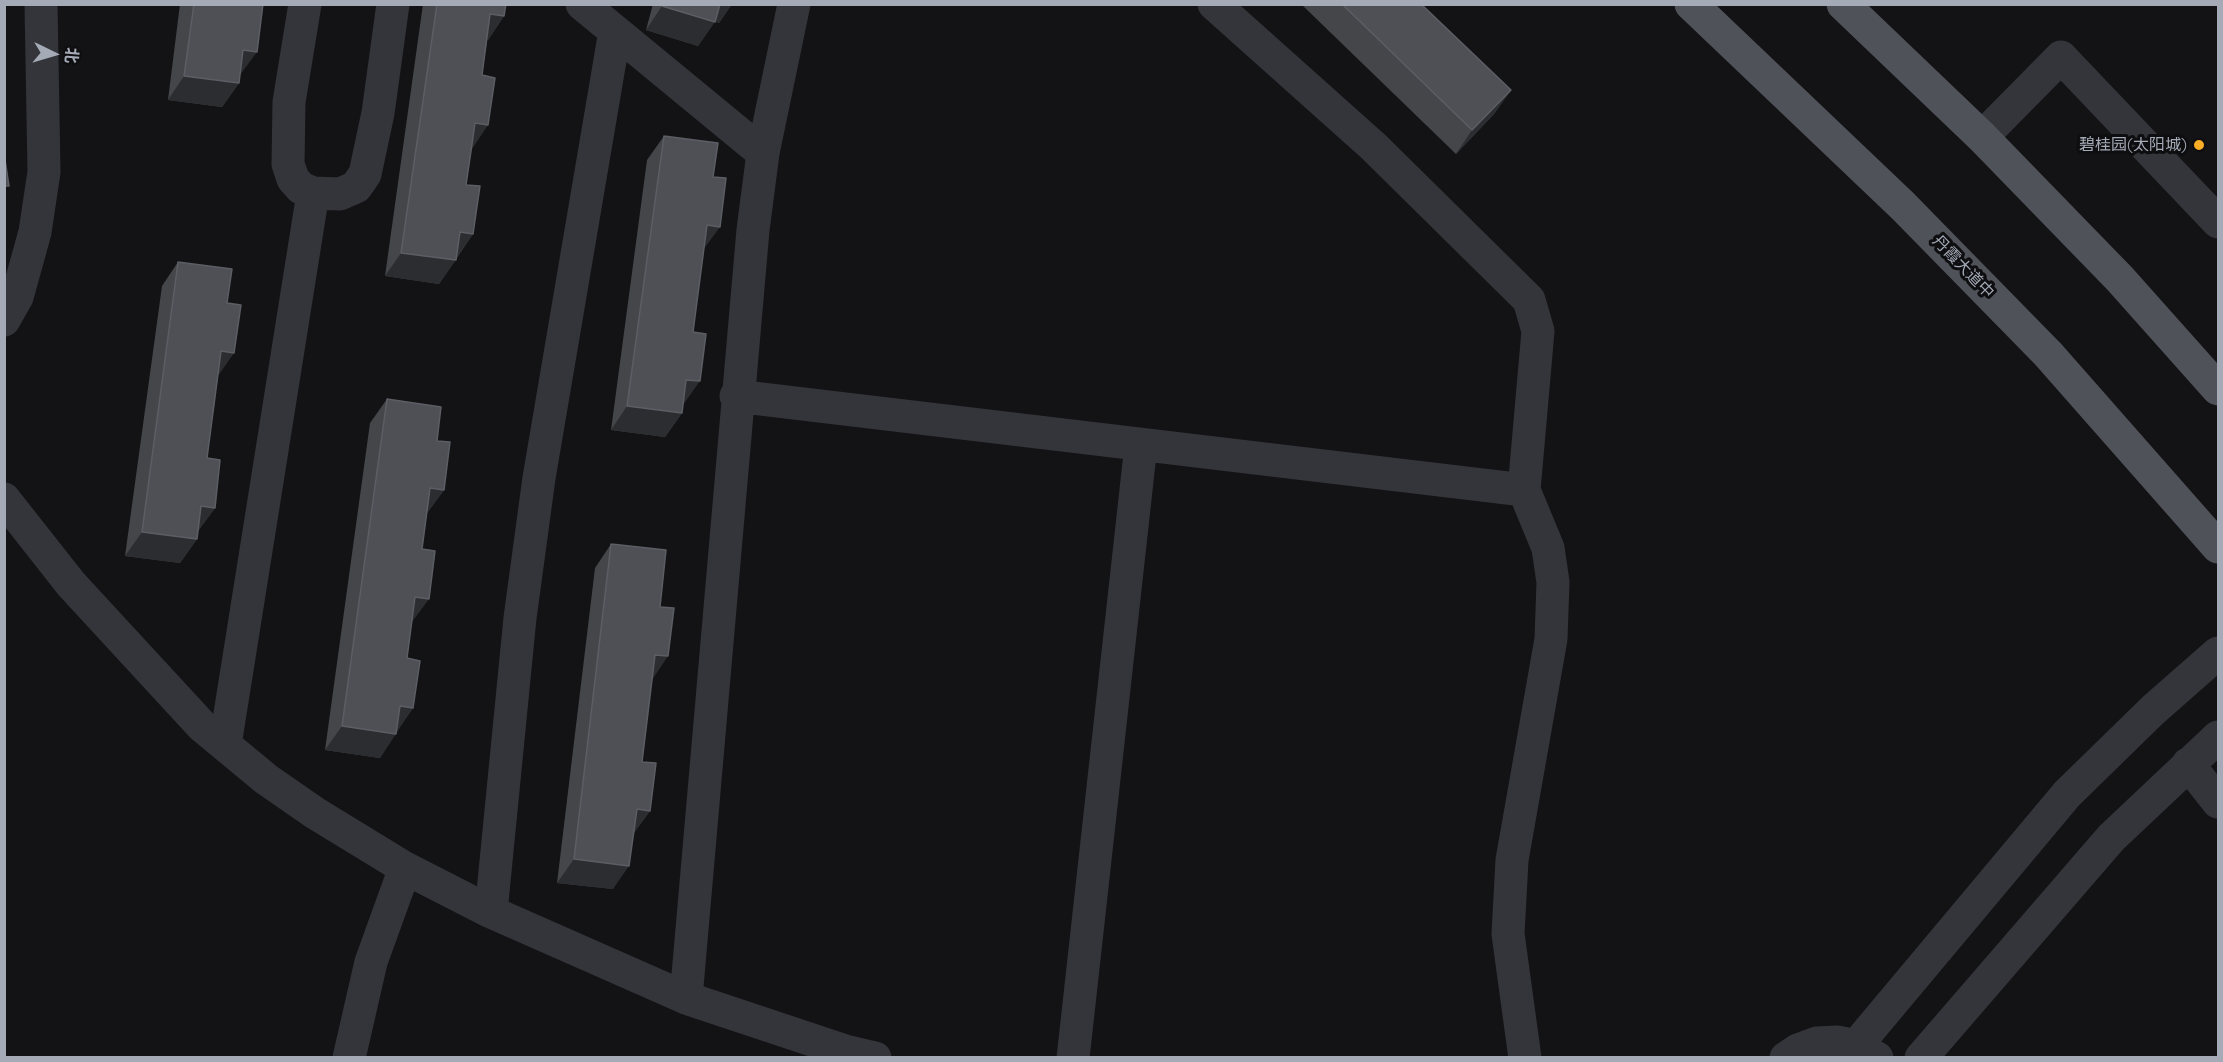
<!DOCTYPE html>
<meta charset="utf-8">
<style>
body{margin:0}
#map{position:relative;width:2223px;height:1062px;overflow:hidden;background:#131315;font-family:Quicksand,"Noto Sans SC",sans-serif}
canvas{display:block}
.frame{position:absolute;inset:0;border:6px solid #a4aab6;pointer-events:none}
.north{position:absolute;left:24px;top:24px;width:60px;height:60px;-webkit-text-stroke:4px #0e0e10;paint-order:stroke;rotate:95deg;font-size:16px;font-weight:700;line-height:24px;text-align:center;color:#a4aab6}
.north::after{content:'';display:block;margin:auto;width:21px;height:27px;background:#a4aab6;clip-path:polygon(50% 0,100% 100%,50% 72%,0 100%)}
</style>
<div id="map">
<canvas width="2223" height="1062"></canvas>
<div class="frame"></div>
<div class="north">北</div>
</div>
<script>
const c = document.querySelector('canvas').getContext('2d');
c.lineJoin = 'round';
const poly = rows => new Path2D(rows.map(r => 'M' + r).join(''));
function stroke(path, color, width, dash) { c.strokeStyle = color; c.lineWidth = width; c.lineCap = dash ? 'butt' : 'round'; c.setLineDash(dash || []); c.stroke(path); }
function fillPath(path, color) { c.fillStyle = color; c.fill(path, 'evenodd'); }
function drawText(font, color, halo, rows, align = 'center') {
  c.font = font + ' Quicksand,"Noto Sans SC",sans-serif'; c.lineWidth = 6; c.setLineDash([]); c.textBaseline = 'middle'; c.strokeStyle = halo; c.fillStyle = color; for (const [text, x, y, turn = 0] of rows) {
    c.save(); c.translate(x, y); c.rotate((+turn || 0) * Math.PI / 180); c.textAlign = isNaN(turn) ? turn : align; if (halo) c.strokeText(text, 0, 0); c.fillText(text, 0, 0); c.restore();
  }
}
stroke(poly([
 [582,4,763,153],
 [1214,4,1374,147,1529,300,1538,331,1524,490,1548,548,1553,582,1551,639,1512,860,1508,934,1525,1058],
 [1982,137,2061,57,2218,222],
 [313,193,340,194,356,187,365,174,378,113,393,4],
 [4,320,17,297,35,232,44,172,41,4],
 [736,396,1524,490],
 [4,499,71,584,202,726,266,779,315,813,405,868,491,912,686,998,845,1051,875,1058],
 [225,745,313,193,301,188,293,179,288,164,289,102,305,4],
 [2188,764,2218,802],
 [491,912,520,618,539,478,615,31],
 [686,998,753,230,763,153,794,4],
 [1856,1046,2067,794,2153,710,2218,653],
 [349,1058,371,962,405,868],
 [1073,1058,1141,445],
 [1786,1058,1798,1050,1817,1043,1837,1042,1856,1046,1877,1058],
 [1921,1058,2111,838,2218,737]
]), '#34353a', 33);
stroke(poly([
 [1691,4,1903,206,2048,354,2218,547],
 [1843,4,1982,137,2120,279,2218,389]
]), '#4f5259', 33);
fillPath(poly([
 [180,4,263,4,240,75,239,83,222,107,168,100],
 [423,4,506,4,504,16,488,40,487,40,466,185,473,234,439,284,385,276],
 [653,4,732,4,719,23,715,21,698,46,646,30],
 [1301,4,1421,4,1511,90,1494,114,1456,154],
 [664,136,703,250,682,413,665,437,611,430,647,160],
 [178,262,218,376,207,458,215,508,198,531,197,539,180,563,125,556,162,286],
 [387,399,437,441,444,490,427,513,407,658,413,708,396,732,380,758,325,750,370,423],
 [611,544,652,679,642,762,650,811,633,834,613,889,557,883,595,568]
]), '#44464a');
fillPath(poly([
 [716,4,732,4,719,23,706,19],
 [662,6,715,22,698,46,646,30],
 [490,14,504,16,488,40,474,38],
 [243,50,257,52,240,75],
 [184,76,239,83,222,107,168,100],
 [1511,90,1494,114,1456,154,1472,130],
 [475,123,488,125,472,149,459,146],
 [707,225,720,227,703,250],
 [460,232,473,234,456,258],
 [401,253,456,260,439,284,385,276],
 [221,351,234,353,218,376],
 [686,380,700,381,683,405],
 [627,406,682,413,665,437,611,430],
 [430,488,444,490,427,513],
 [201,506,215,508,198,531],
 [142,532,197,539,180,563,125,556],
 [415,597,429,599,412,622],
 [655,655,668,656,652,680],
 [400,706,413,708,397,732,384,730],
 [342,726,396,734,380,758,325,750],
 [637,809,650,811,633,834],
 [574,859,629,866,613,889,557,883]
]), '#2c2d30');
const building = poly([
 [194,4,263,4,257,52,243,50,239,83,184,76,194,4],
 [437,4,506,4,504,16,490,14,482,75,495,78,488,125,475,123,471,151,466,185,480,186,473,234,460,232,456,260,401,253,437,4],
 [663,4,720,4,715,22,662,6,663,4],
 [1342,4,1421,4,1511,90,1472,130,1342,4],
 [664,136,718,143,713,177,726,178,720,227,707,225,693,332,706,334,700,381,686,380,682,413,627,406,664,136],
 [4,153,9,186,4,186,4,153],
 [178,262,232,269,227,303,241,305,234,353,221,351,207,458,220,460,215,508,201,506,197,539,142,532,178,262],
 [387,399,441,407,437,441,450,442,444,490,430,488,422,549,435,551,429,599,415,597,407,658,420,661,413,708,400,706,396,734,342,726,387,399],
 [611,544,666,550,660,607,674,608,668,656,655,655,642,762,656,763,650,811,637,809,629,866,574,859,611,544]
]);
fillPath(building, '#4f5056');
stroke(building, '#5c5e65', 1.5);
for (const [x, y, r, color] of [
 [2199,145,6,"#fbad25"]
]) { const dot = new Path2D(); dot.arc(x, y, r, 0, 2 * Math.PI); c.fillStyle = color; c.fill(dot); stroke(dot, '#0e0e10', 2); }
drawText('16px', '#a4aab6', '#0e0e10', [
 ["碧桂园(太阳城)",2187,145]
], 'right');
drawText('16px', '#a4aab6', '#0e0e10', [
 ["丹霞大道中",1963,267,46]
]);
</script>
